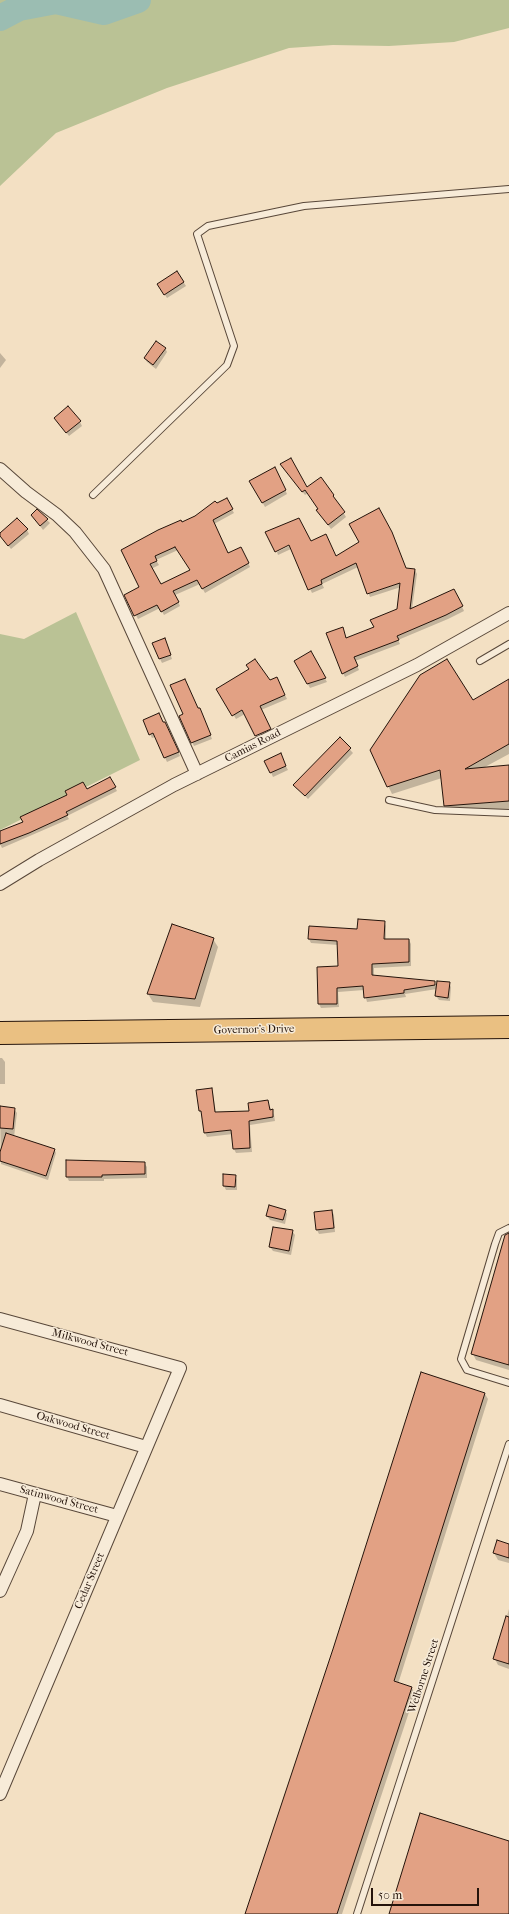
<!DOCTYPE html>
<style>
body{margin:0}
#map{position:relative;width:509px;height:1914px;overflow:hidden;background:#f3e0c3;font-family:"IM FELL French Canon",serif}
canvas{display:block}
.scale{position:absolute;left:371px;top:1888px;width:108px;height:18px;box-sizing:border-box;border:2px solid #25140b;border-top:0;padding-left:5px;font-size:12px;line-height:14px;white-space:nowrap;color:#25140b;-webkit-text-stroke:3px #f7ebd8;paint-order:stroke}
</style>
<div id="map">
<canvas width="509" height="1914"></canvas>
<div class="scale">50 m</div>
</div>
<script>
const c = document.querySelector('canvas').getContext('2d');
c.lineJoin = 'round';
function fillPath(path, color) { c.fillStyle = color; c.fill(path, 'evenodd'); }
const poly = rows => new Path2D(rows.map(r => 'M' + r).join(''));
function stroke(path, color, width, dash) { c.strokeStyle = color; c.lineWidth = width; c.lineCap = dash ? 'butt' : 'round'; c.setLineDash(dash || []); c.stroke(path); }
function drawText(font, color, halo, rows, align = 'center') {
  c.font = font + ' "IM FELL French Canon",serif'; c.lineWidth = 3; c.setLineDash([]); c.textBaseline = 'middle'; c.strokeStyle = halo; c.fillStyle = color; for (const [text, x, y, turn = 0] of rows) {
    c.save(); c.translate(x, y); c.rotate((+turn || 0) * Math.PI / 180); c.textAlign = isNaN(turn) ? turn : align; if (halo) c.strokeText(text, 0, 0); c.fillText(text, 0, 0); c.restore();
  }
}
fillPath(poly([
 [0,0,509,0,509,28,454,42,389,46,333,45,289,48,167,88,56,133,0,186],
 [76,612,140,760,0,830,0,634,24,639]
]), '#bac295');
fillPath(poly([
 [177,272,186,286,167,298,158,284],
 [165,348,167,352,156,369,147,362,145,358],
 [0,353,6,360,0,368],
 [58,422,80,422,82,426,69,436],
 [284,468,306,488,333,496,346,517,331,529,320,514,319,510,308,493,305,495],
 [277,472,287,494,265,507,251,482],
 [226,499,234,513,214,524,228,554,243,552,250,567,205,593,200,584,175,595,180,606,164,615,160,608,138,619,126,595,141,588,123,551,182,523],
 [178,550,191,571,160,585,151,569,159,565,156,560],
 [379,509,394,537,406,569,415,570,417,574,412,609,456,594,464,611,448,619,398,640,400,644,355,661,359,670,345,677,343,673,344,632,347,639,375,628,398,610,401,587,370,597,358,567,322,584,324,588,312,593,291,549,278,555,277,552,293,544,267,533,310,543,328,539,336,557,360,543],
 [37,510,50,523,43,530,32,515],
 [27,530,29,534,11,549,0,535,0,534],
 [165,639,172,659,162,663,160,659],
 [310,653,327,682,310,688,295,661],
 [277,678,287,699,261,710,273,733,258,740,245,714,236,719,218,689,270,681],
 [509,680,509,754,483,768,509,766,509,809,449,813,444,806,442,778,392,794,371,750,473,701],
 [198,709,202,713,212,739,194,746,192,742],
 [163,723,167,727,180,756,167,762,155,737,152,738,150,734],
 [340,739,353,753,308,799,295,785],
 [282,759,288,770,273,777,266,762],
 [110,778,117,791,67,816,69,819,2,848,0,844,0,832,24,822],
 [384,922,386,926,386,940,409,940,411,944,411,966,374,968,374,977,434,982,437,987,449,983,451,987,450,1001,439,1000,436,996,437,989,405,994,406,997,367,1002,364,990,338,992,339,1007,321,1008,319,1004,318,968,339,967,338,945,311,943,309,939,358,930],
 [213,939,218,947,200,1007,153,1002,148,994],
 [0,1058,2,1058,5,1062,5,1084,0,1084],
 [211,1089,213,1093,216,1113,251,1112,267,1101,274,1115,275,1121,250,1125,252,1152,236,1153,234,1149,233,1134,207,1137,205,1133,203,1115,200,1111],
 [0,1107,14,1109,17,1113,14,1137,54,1149,56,1153,48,1180,1,1164],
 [144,1163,147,1167,147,1178,104,1179,104,1181,69,1181,67,1177],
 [235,1176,237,1180,237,1190,226,1190,224,1186],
 [285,1210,287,1214,285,1224,270,1220,267,1216],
 [332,1211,334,1215,335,1232,319,1234,317,1230],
 [292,1231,295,1235,291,1255,273,1251,270,1247],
 [509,1245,509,1370,476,1360,473,1354],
 [485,1394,488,1399,398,1684,412,1688,415,1694,342,1914,246,1914],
 [509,1545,509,1563,498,1560,494,1553],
 [509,1609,509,1669,498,1665,495,1659]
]), '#0003');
stroke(poly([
 [0,18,19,8,56,1,104,12,138,0]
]), '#9bbdb2', 26);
const building = poly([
 [177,271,184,282,164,295,157,284,177,271],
 [156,341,166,348,153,365,144,358,156,341],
 [68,406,81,421,66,433,54,418,68,406],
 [291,458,307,487,321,477,334,495,333,496,345,512,328,525,316,510,318,509,305,490,302,492,280,464,291,458],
 [275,467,286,490,262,503,249,481,275,467],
 [227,498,233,509,213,520,228,553,241,547,249,563,202,589,197,580,173,591,179,602,161,612,157,605,134,616,124,595,139,587,121,550,158,530,181,520,182,522,195,516,215,501,217,503,227,498],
 [175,547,190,570,161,584,150,564,157,561,155,556,175,547],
 [379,508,392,532,406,568,415,569,410,609,454,589,463,606,446,615,397,636,399,640,354,657,358,666,342,674,326,633,343,627,346,638,374,627,370,620,397,609,400,583,367,594,356,563,321,580,322,584,308,590,289,545,275,552,265,532,299,518,311,541,326,534,336,556,359,542,349,524,379,508],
 [37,509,48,519,40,526,31,515,37,509],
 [17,518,28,529,8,546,0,536,0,533,17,518],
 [165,638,171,655,159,659,152,643,165,638],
 [311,651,326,678,307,684,294,661,311,651],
 [255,659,270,680,277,677,285,695,260,706,271,729,255,736,242,710,232,716,216,689,249,669,246,665,255,659],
 [447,659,473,700,509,679,509,744,465,769,509,765,509,801,444,806,440,770,387,787,370,750,420,675,447,659],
 [185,679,198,708,200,708,211,735,191,743,179,716,183,714,170,685,185,679],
 [159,713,163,722,165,722,179,752,164,758,153,733,149,735,143,720,159,713],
 [340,737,351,748,305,796,293,785,340,737],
 [281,753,286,766,270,773,264,761,281,753],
 [110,777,116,787,66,812,68,815,29,833,0,844,0,831,23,822,20,817,67,795,65,791,83,782,87,789,110,777],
 [358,919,385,921,384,939,409,939,409,962,372,964,372,975,435,981,435,985,404,990,404,993,364,998,363,986,337,988,337,1004,318,1004,317,967,338,966,337,941,308,939,309,926,357,929,358,919],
 [172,924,214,938,195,999,147,994,172,924],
 [437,981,450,982,448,998,435,996,437,981],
 [212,1088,215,1112,249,1111,248,1103,268,1100,270,1110,273,1109,273,1117,249,1121,250,1148,233,1149,231,1130,204,1133,201,1111,199,1111,196,1090,212,1088],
 [0,1106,15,1108,13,1129,0,1128,0,1106],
 [6,1133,55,1149,46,1176,0,1161,0,1152,6,1133],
 [66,1160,145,1162,145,1174,102,1175,102,1177,66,1177,66,1160],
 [223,1174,236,1175,235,1187,223,1186,223,1174],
 [269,1205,286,1210,283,1220,266,1216,269,1205],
 [332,1210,334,1228,316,1230,314,1212,332,1210],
 [273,1227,293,1230,289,1251,269,1247,273,1227],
 [509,1233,509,1365,471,1354,505,1235,509,1233],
 [421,1372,485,1393,394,1681,412,1687,337,1914,245,1914,333,1649,421,1372],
 [497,1540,509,1544,509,1558,493,1553,497,1540],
 [506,1616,509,1617,509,1664,493,1659,506,1616],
 [420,1813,509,1841,509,1914,389,1914,420,1813]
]);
fillPath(building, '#e2a184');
stroke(building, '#25140b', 1);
const lane = poly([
 [93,495,227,365,234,346,197,234,208,226,304,206,509,189],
 [480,661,509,644],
 [389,800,435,810,509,813],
 [509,1228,499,1233,495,1244,461,1359,467,1370,509,1383],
 [357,1914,509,1444]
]);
const street = poly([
 [0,469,26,492,57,515,75,532,104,569,197,774],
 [0,884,39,860,174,785,417,665,509,613],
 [0,1319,180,1368,0,1794],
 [0,1405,146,1447],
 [0,1484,117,1516],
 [0,1591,27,1531,35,1494]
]);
const highway = poly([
 [0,1033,509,1027]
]);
stroke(lane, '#584739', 8);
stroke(street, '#584739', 14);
stroke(highway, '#25140b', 24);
stroke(lane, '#f7ebd8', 6);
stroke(street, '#f7ebd8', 12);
stroke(highway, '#eac082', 22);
drawText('11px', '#25140b', '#f7ebd8', [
 ["Camias Road",253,746,-27],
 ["Governor's Drive",254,1030,-1],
 ["Milkwood Street",90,1343,15],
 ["Oakwood Street",73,1426,16],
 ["Satinwood Street",59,1500,15],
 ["Cedar Street",90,1581,-67],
 ["Welborne Street",424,1676,-72]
]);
</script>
